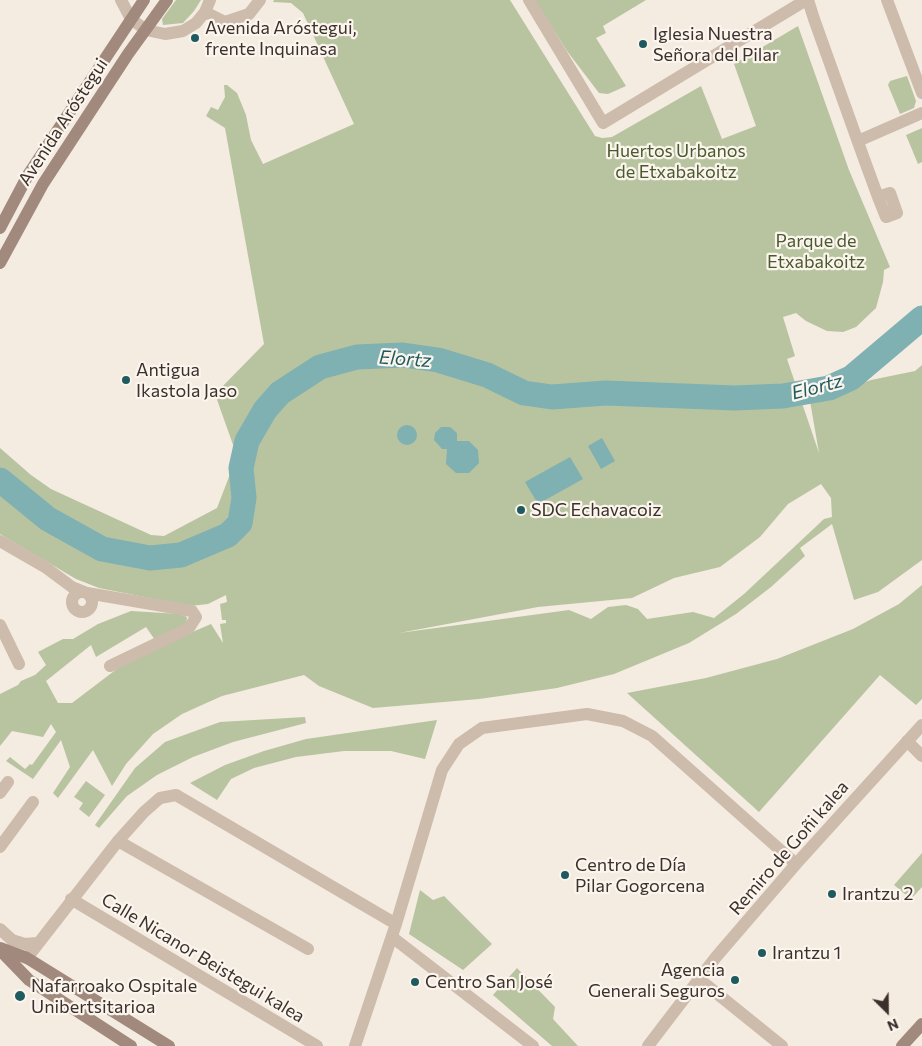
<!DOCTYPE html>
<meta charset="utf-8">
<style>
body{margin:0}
#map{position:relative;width:922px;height:1046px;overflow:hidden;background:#f4ebe1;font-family:Commissioner,sans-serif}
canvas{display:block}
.north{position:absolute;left:862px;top:986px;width:50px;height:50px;-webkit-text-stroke:4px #fbf5ee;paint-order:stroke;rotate:157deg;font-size:14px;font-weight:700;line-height:20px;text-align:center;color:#3b302b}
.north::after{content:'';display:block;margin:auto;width:18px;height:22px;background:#3b302b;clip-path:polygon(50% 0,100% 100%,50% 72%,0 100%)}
</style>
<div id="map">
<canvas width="922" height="1046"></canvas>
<div class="north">N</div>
</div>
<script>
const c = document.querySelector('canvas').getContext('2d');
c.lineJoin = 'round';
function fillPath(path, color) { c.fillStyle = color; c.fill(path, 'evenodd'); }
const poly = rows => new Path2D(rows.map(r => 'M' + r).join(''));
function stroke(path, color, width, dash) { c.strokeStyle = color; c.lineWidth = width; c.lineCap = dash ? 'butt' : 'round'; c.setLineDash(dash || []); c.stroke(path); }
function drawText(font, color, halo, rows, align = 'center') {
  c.font = font + ' Commissioner,sans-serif'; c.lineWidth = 4.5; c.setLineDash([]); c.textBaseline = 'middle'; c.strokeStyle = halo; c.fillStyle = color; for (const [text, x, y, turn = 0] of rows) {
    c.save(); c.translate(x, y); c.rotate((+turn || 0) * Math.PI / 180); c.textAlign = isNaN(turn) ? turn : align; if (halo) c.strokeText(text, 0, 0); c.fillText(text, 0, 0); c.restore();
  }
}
fillPath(poly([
 [176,0,201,0,194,11,183,23,163,25,162,19],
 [274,0,510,0,595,136,602,138,612,137,701,86,722,139,756,126,734,64,798,26,849,170,890,267,884,270,883,282,876,308,856,327,843,332,827,331,806,321,796,313,783,317,795,356,787,359,819,453,810,401,871,380,915,371,922,365,922,560,878,592,854,600,832,524,800,548,805,556,771,587,736,614,689,643,614,674,557,688,479,699,373,708,319,686,304,675,222,696,182,714,153,734,126,764,112,786,93,750,58,798,53,793,70,767,61,740,33,779,6,761,10,757,25,769,30,764,32,765,56,732,51,724,43,737,12,731,0,746,0,694,18,685,21,681,35,675,46,665,38,652,63,639,73,639,98,624,131,611,180,614,187,617,186,624,155,640,146,627,96,657,91,645,46,681,58,703,72,703,130,659,211,624,223,643,220,624,226,623,226,620,222,620,220,604,227,602,226,595,208,604,190,606,99,588,76,579,0,534,0,448,31,475,51,489,151,535,164,536,217,508,237,456,215,394,264,344,225,128,206,116,211,107,218,110,225,97,224,85,227,85,237,93,246,115,251,140,263,164,354,124,303,13,291,3,273,2],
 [821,484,831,498,832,517,824,519,744,594,714,618,693,612,647,619,638,609,626,605,608,607,591,619,569,610,399,633,538,607,632,598,674,578,720,567,760,537,788,504],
 [535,0,646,0,603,26,606,33,596,38,626,86,608,94,599,93,567,51],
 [907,76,916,101,914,108,900,114,888,85,890,81],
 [922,128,922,162,918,164,906,135],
 [922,585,922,699,916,705,880,675,759,812,627,693,706,678,777,659,853,629,899,604],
 [305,717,306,723,233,742,193,757,157,775,127,796,99,828,95,825,135,768,165,742,220,722],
 [437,720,425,759,391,751,344,751,296,757,254,768,231,779,217,800,190,783,225,765,264,751,306,739],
 [86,781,105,795,89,817,79,809,83,803,74,797],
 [922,853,922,887,911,899,894,885],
 [420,890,433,900,444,896,492,944,463,970,409,934],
 [517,968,555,1007,553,1019,578,1046,552,1046,493,995]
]), '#b8c4a0');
fillPath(poly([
 '397 435a10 10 0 1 1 20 0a10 10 0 1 1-20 0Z',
 [441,427,450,427,457,433,457,441,469,441,478,450,479,463,469,473,456,473,446,464,447,449,442,449,434,440,435,433],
 [602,438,615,461,601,469,588,446],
 [570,457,583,479,538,504,525,482]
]), '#7fb0b2');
stroke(poly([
 [0,480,48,519,102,549,150,558,181,555,228,535,240,523,244,498,241,468,247,441,265,410,280,393,320,367,357,357,403,355,438,360,487,375,524,393,552,397,606,393,735,398,783,396,829,388,851,378,922,318]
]), '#7fb0b2', 25);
stroke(poly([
 [121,0,131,19,146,30,165,34,183,31,196,23,205,12,210,0],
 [529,0,603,123,806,0],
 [808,0,814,19,863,156,878,197,886,217,897,213,890,193,878,197],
 [887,0,922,93],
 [205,12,225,22,249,14,260,0],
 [858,141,922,113],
 [0,541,45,567,72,587,87,593,192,611,196,617,189,628,110,666],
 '72 602a10 10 0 1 1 20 0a10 10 0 1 1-20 0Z',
 [0,625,19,664],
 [907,741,922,756],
 [0,793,8,782],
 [118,841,308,949],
 [0,847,33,802],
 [71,899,317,1046],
 [0,929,12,940,25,944,37,943],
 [392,937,533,1046],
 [27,958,118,841,144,812,160,798,176,795,396,924],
 [699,979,782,1046],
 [355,1046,396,924,442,770,459,744,482,728,587,714,623,721,652,736,796,864],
 [648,1046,716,957,796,864,922,725]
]), '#cdbbac', 12);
stroke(poly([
 [0,228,28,175,144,0],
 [0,263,43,184,128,54,167,0],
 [0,948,27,958,169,1046],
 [0,950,29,980,131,1046],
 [902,1046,922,1024]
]), '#a18a7d', 12);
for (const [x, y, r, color] of [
 [195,38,5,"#1f5a5e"],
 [643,44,5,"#1f5a5e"],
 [126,380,5,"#1f5a5e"],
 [521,510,5,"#1f5a5e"],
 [565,875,5,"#1f5a5e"],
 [832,894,5,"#1f5a5e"],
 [762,953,5,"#1f5a5e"],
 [735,980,5,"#1f5a5e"],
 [415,982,5,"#1f5a5e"],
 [20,996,6,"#1f5a5e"]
]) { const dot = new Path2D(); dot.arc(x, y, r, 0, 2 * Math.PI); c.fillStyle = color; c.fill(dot); stroke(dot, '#fbf5ee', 2); }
drawText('18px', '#3b302b', '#fbf5ee', [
 ["Avenida Aróstegui,",205,28],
 ["frente Inquinasa",205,49],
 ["Iglesia Nuestra",653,34],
 ["Señora del Pilar",653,55],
 ["Antigua",136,370],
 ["Ikastola Jaso",136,391],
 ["SDC Echavacoiz",531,510],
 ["Centro de Día",575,865],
 ["Pilar Gogorcena",575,886],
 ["Irantzu 2",842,894],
 ["Irantzu 1",772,953],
 ["Agencia",725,970,"right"],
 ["Generali Seguros",725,991,"right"],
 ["Centro San José",425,982],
 ["Nafarroako Ospitale",31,986],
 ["Unibertsitarioa",31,1007]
], 'left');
drawText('18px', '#3b302b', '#fbf5ee', [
 ["Avenida Aróstegui",63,122,-57],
 ["Remiro de Goñi kalea",789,848,-49],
 ["Calle Nicanor Beistegui kalea",203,958,31]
]);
drawText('18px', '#4a5a2e', '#fbf5ee', [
 ["Huertos Urbanos",676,151],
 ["de Etxabakoitz",676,172],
 ["Parque de",816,241],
 ["Etxabakoitz",816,262]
]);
drawText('italic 19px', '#1f5a5e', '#fbf5ee', [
 ["Elortz",405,359,4],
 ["Elortz",817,387,-15]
]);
</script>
